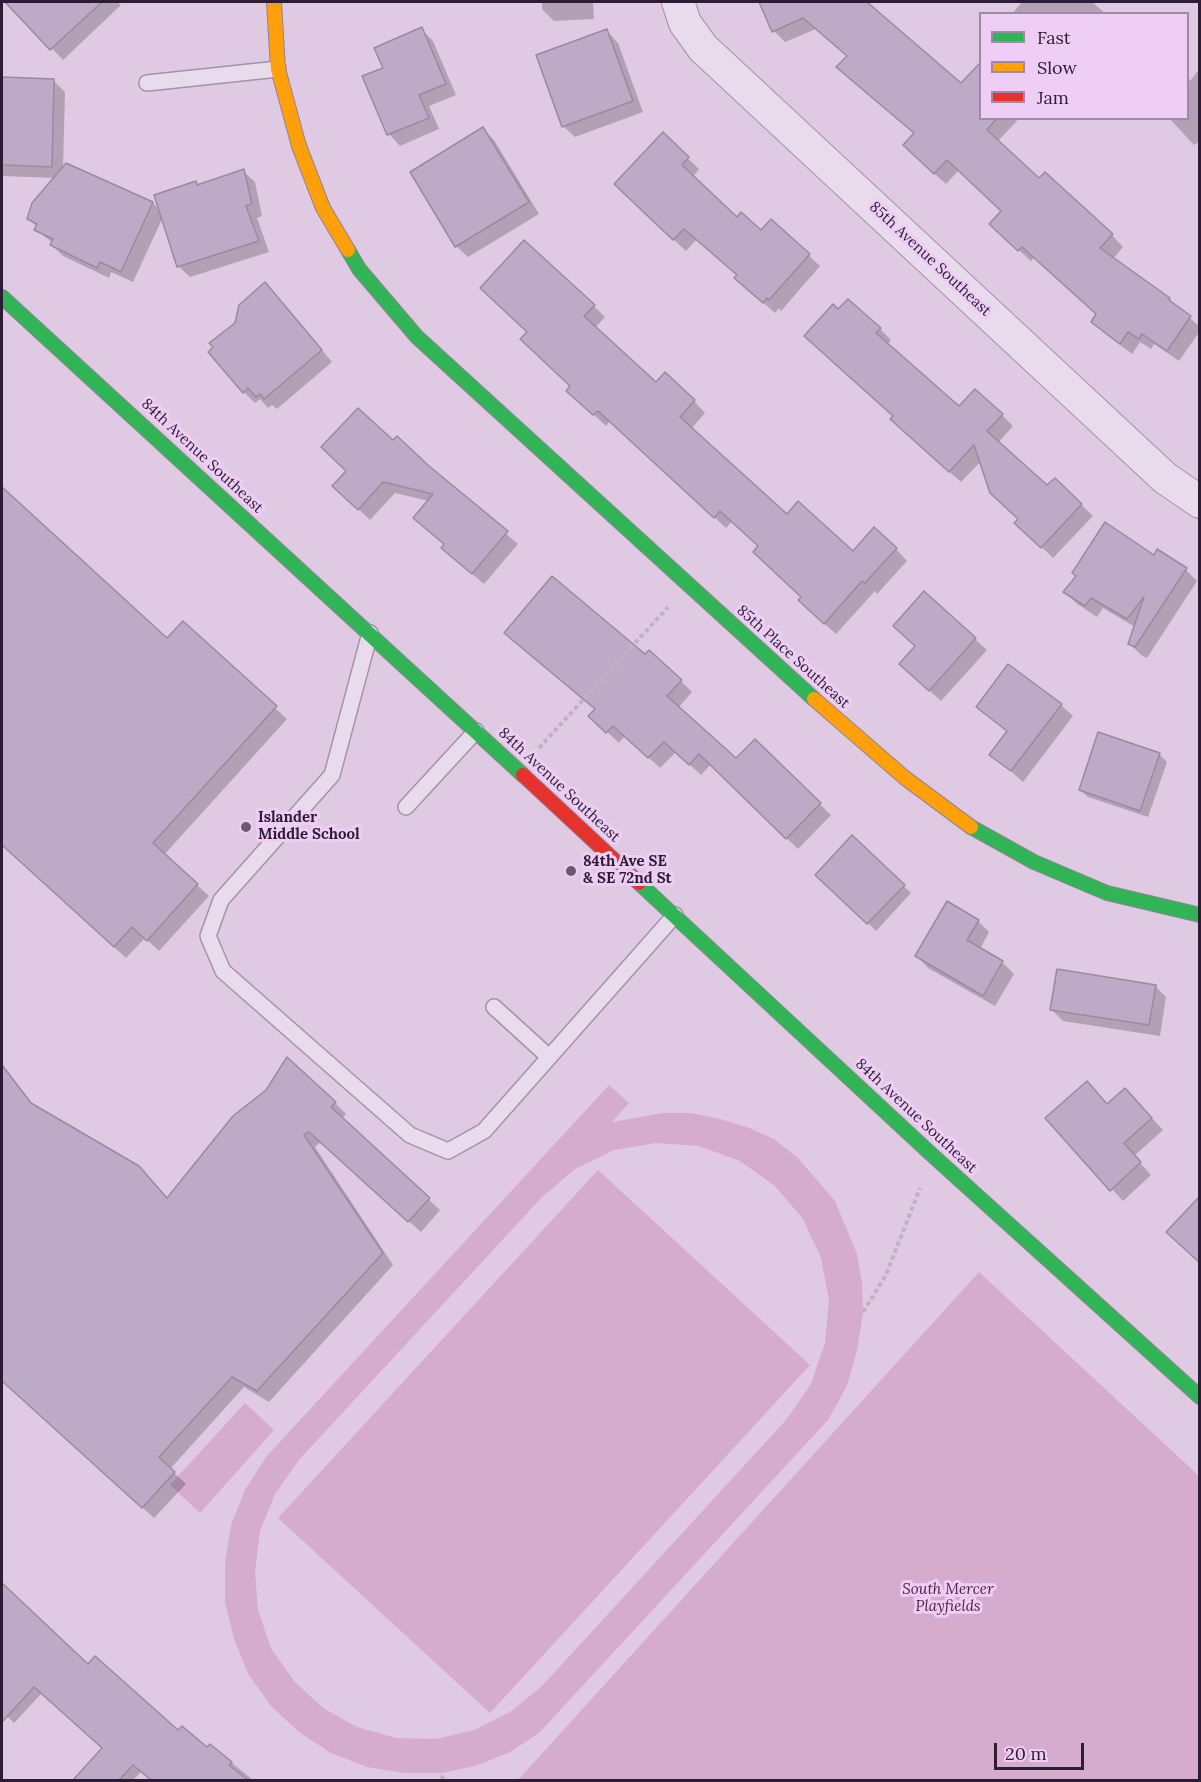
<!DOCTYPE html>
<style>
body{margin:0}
#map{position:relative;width:1201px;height:1782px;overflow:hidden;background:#dfc9e3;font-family:Lora,serif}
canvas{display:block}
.frame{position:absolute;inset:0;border:3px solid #2c1c36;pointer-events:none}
.legend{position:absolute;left:979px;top:12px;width:210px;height:108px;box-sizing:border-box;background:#efcef5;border:2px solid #a187a9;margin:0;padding:8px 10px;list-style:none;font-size:18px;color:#2c1c36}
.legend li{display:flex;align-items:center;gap:12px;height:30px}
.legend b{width:30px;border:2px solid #a187a9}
.scale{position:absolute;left:994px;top:1743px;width:90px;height:27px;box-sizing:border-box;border:3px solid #2c1c36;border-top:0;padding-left:8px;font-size:18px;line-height:21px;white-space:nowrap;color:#2c1c36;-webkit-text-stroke:4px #efcef5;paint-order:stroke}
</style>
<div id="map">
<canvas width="1201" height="1782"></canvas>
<div class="frame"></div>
<ul class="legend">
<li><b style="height:8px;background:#30b455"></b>Fast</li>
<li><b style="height:8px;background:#ff9f0a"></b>Slow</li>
<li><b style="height:8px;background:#e5322d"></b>Jam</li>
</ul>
<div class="scale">20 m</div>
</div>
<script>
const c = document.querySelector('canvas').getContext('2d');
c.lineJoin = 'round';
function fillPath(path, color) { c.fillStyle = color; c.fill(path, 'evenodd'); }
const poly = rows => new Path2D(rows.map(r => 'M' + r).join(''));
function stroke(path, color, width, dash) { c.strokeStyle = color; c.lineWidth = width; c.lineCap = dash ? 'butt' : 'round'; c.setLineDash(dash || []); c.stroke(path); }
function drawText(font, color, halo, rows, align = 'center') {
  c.font = font + ' Lora,serif'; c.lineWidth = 6; c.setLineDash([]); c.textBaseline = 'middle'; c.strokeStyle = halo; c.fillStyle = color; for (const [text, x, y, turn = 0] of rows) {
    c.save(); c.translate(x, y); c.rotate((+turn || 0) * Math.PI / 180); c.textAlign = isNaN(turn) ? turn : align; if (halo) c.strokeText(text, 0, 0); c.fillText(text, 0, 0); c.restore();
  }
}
fillPath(poly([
 [609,1085,629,1103,612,1122,663,1113,691,1113,720,1119,747,1127,774,1139,797,1157,835,1201,857,1254,862,1283,863,1312,857,1350,847,1386,828,1420,539,1733,510,1752,478,1765,443,1773,405,1773,367,1767,331,1753,299,1732,271,1706,249,1675,234,1639,225,1602,225,1563,231,1525,245,1490,266,1457],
 [656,1143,699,1146,740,1161,775,1186,803,1219,821,1258,829,1300,825,1343,811,1384,786,1420,541,1687,510,1712,474,1730,436,1739,396,1738,357,1727,323,1708,294,1681,271,1648,258,1610,255,1571,260,1531,275,1494,298,1461,542,1197,575,1169,614,1150],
 [598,1170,810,1365,490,1713,278,1518],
 [979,1272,1199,1476,1199,1780,518,1780],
 [245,1403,274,1430,200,1513,170,1485]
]), '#d5abce');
fillPath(poly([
 [7,2,117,2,121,5,63,60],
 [542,2,593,2,594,19,554,21,542,9],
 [761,2,845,2,852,18,980,118,1015,118,1017,121,997,142,1040,180,1045,174,1112,235,1123,247,1113,259,1169,299,1200,327,1200,331,1179,361,1154,344,1151,349,1140,342,1132,354,1104,333,1093,321,1097,315,1034,258,1031,261,1002,235,1003,211,959,170,946,184,916,157,916,134,850,78,848,56,816,29,785,42,774,31],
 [1022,2,1092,2,1106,14,1012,14],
 [421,29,433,41,456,95,429,106,439,129,400,146,389,134,364,77,385,69],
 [607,31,618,43,643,112,575,137,563,126],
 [1197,72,1200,74,1200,141,1194,145,1169,118,1188,118,1188,78,1190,81],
 [2,79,53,80,65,92,63,168,66,165,153,203,161,212,196,182,199,186,243,171,255,182,262,216,257,218,269,252,190,277,178,266,163,217,133,282,111,272,109,278,63,256,52,245,53,243,36,230,37,227,29,219,55,178,2,176],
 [483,129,494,140,539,214,468,257,456,246],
 [663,135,699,169,693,177,737,219,761,232,771,221,820,266,781,311,779,308,775,313,748,289,738,276,697,239,686,251,627,196],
 [276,296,332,362,277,409,272,405,268,408,260,399,255,403,244,392],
 [594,306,605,317,595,328,656,384,665,374,694,401,705,413,691,429,787,516,853,554,896,549,907,561,877,594,875,591,836,634,811,612,803,597,760,547,732,521,726,528,610,421,606,426,580,402,572,386,533,350],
 [839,311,880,329,891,340,887,345,960,409,1002,415,1013,426,998,443,1048,487,1055,480,1093,516,1053,558,1016,522,1019,519,981,461,961,482,903,431],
 [393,442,428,467,518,544,484,584,442,548,445,545,429,501,395,493,370,520,335,486],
 [2,489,167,640,183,623,287,719,164,855,209,896,159,951,145,938,126,958,2,844],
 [1158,552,1186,570,1197,581,1147,658,1141,655,1130,644,1135,627,1103,608,1097,617,1076,603,1065,592,1077,576,1154,557],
 [924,593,987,650,941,701,912,675],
 [646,656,681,681,692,692,678,708,736,760,755,741,831,815,798,849,711,764,701,775,676,752,660,768,625,736,619,743,602,727],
 [1009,666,1061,705,1073,716,1023,782,991,754,1008,732,978,707],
 [1159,754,1167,762,1148,817,1088,797,1080,790],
 [852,837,911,893,876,931,817,874],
 [978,921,989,932,980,949,1002,962,1014,974,995,1006,928,968,917,956],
 [1155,986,1166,997,1160,1036,1063,1021,1052,1010],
 [2,1065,35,1107,168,1199,335,1103,346,1114,341,1119,440,1210,421,1232,321,1142,315,1147,393,1265,269,1402,244,1387,170,1469,186,1484,154,1518,2,1380],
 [1136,1101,1163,1130,1134,1156,1151,1175,1123,1201,1047,1119],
 [2,1585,88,1666,178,1732,207,1749,211,1746,253,1780,152,1780,141,1772,133,1780,86,1780,80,1775,104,1749,42,1693,14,1723,2,1711]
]), '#0003');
const building = poly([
 [5,2,102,2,50,50,5,2],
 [759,2,867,2,961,83,981,62,981,118,997,118,987,130,1039,178,1045,172,1113,234,1100,248,1170,298,1169,300,1191,316,1167,351,1142,334,1139,339,1128,332,1120,344,1091,322,1096,314,1022,247,1018,251,989,224,1001,211,947,160,934,174,903,145,914,133,836,67,847,56,803,18,772,32,759,2],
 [422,27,446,84,419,95,429,118,387,135,362,76,383,68,374,48,422,27],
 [607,29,633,101,562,127,536,55,607,29],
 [2,77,54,79,52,167,2,165,2,77],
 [483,127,529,202,455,247,410,172,483,127],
 [663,132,689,157,682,165,737,217,741,212,761,230,771,219,810,254,769,300,767,298,763,303,734,278,737,275,684,229,673,240,614,184,663,132],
 [66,163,153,202,121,272,100,262,97,268,50,245,53,239,34,230,37,224,27,219,32,203,66,163],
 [244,169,252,204,246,206,259,241,177,267,154,195,196,181,197,185,244,169],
 [524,240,595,305,584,316,656,382,665,372,695,400,680,417,787,514,798,501,853,551,874,527,897,548,865,583,862,581,824,624,798,600,801,597,753,552,758,546,720,511,714,518,598,411,593,415,566,391,570,386,520,339,527,332,480,288,524,240],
 [265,282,322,350,264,399,260,394,256,397,248,388,243,393,208,352,213,347,209,343,235,323,239,305,265,282],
 [848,299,881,328,876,333,959,406,975,389,1003,414,987,431,1047,485,1055,478,1082,504,1041,548,1014,523,1018,519,990,493,974,445,949,472,890,419,893,416,804,336,833,304,838,309,848,299],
 [358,408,393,440,397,436,429,466,508,531,472,574,441,548,444,544,413,518,433,494,383,482,358,510,332,486,346,471,321,447,358,408],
 [2,487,167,638,183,621,277,706,153,843,198,884,147,941,132,927,114,947,2,845,2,487],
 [1105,522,1154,555,1157,549,1187,568,1135,647,1128,644,1144,597,1127,619,1091,598,1085,606,1063,592,1076,576,1072,573,1105,522],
 [552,576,645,654,649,650,682,680,667,696,736,758,755,739,821,803,786,839,699,754,689,765,664,742,648,758,613,726,606,733,588,716,595,709,504,633,552,576],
 [924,591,976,638,929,691,899,664,915,646,893,626,924,591],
 [1008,664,1062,704,1011,771,989,755,1007,731,976,707,1008,664],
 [1098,732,1160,753,1140,811,1079,790,1098,732],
 [852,835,905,885,867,924,815,875,852,835],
 [947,901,979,920,967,940,1003,961,983,996,915,956,947,901],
 [1057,969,1156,985,1149,1025,1050,1010,1057,969],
 [287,1057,336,1102,331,1107,430,1198,408,1222,309,1132,304,1135,383,1253,257,1391,232,1377,159,1457,175,1472,142,1508,2,1381,2,1065,31,1103,139,1166,167,1198,233,1116,266,1090,287,1057],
 [1087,1081,1107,1104,1125,1088,1152,1118,1124,1143,1141,1162,1110,1191,1045,1118,1087,1081],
 [1200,1196,1200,1263,1166,1232,1200,1196],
 [2,1583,88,1664,95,1656,178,1730,182,1726,207,1747,210,1744,232,1762,229,1765,248,1780,151,1780,133,1765,119,1780,73,1780,102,1748,34,1687,2,1722,2,1583]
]);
fillPath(building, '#bdaac6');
stroke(building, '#9a89a3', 1.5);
const lane = poly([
 [147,83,278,69],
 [370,633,332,775,221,900,208,936,223,971,410,1135,448,1151,484,1131,675,915],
 [406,807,476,731],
 [494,1007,549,1057]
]);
const street = poly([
 [678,2,685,23,703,48,1165,478,1200,502]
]);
const fast = poly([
 [348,250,359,269,417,337,814,699],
 [2,297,523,775],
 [971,827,1034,862,1107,893,1200,915],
 [639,883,931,1154,1200,1397]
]);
const slow = poly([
 [274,2,278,69,299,146,323,208,348,250],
 [814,699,905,778,971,827]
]);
const jam = poly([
 [523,775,639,883]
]);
stroke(lane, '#a293a8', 18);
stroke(street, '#a293a8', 34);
stroke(fast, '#928397', 16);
stroke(slow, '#928397', 16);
stroke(jam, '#928397', 16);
stroke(poly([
 [539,748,668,607],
 [863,1312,886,1275,920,1188],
 [442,1780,443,1773]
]), '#c0b2c3', 4, [4.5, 3]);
stroke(lane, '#e8dbeb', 15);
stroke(street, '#e8dbeb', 32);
stroke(fast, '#30b455', 14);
stroke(slow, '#ff9f0a', 14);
stroke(jam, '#e5322d', 14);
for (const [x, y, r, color] of [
 [246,827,6,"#6b5973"],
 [571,871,6,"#6b5973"]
]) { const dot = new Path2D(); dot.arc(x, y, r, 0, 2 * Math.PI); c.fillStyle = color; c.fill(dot); stroke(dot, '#efcef5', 2); }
drawText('15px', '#2c1c36', '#efcef5', [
 ["85th Avenue Southeast",930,259,43],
 ["84th Avenue Southeast",202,456,43],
 ["85th Place Southeast",793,657,42],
 ["84th Avenue Southeast",559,785,43],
 ["84th Avenue Southeast",916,1116,43]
]);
drawText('bold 15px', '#2c1c36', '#efcef5', [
 ["Islander",258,818],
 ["Middle School",258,835],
 ["84th Ave SE",583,862],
 ["& SE 72nd St",583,879]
], 'left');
drawText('italic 15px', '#522240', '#efcef5', [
 ["South Mercer",948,1590],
 ["Playfields",948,1607]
]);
</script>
